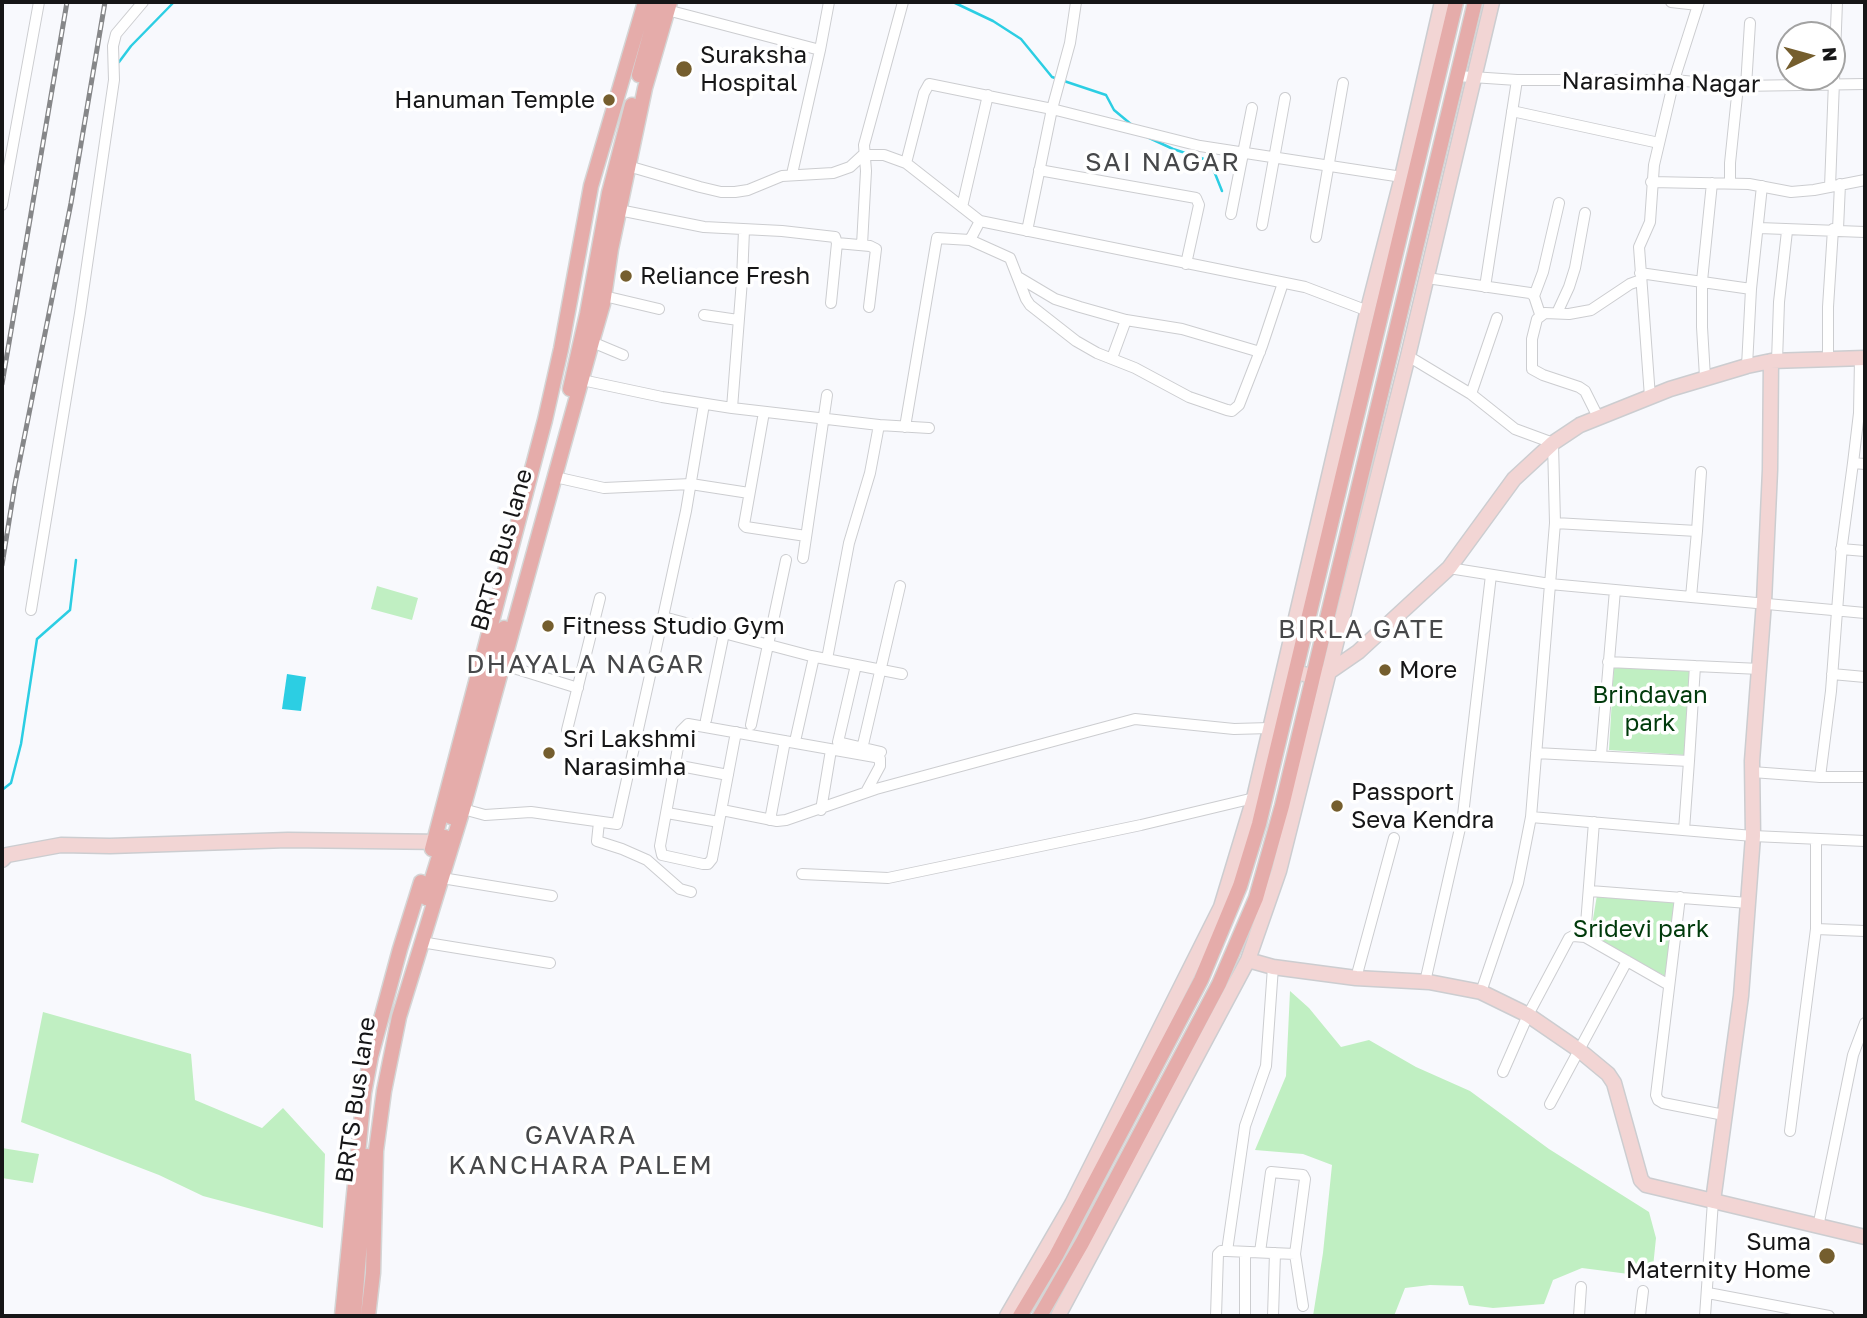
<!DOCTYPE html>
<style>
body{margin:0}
#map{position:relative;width:1867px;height:1318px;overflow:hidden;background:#f8f9fd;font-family:"Golos Text",sans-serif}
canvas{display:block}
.frame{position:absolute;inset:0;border:4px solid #161617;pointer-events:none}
.north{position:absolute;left:1776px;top:21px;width:70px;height:70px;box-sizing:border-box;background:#fff;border:2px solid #a2a2a2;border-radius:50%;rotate:85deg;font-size:19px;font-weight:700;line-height:28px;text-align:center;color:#161617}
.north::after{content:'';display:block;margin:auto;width:24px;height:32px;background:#755e2e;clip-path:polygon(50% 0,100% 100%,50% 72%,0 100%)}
</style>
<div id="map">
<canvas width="1867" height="1318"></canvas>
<div class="frame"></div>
<div class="north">N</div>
</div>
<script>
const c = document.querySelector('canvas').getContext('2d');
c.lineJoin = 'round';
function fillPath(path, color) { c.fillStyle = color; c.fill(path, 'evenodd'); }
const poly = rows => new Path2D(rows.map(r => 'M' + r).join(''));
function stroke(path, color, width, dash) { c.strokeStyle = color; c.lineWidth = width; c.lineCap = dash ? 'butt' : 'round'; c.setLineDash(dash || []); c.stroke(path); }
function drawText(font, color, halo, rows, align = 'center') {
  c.font = font + ' "Golos Text",sans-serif'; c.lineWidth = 7; c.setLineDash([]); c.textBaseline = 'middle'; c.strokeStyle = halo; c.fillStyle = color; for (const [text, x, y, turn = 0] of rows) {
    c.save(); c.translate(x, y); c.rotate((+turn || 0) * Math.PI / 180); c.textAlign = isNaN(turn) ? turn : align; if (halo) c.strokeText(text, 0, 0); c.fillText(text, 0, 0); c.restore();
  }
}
fillPath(poly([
 [377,586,418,598,412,620,371,609],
 [1614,664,1691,668,1685,755,1609,750],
 [1597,895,1675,900,1667,977,1590,937],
 [1290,991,1309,1008,1341,1047,1369,1040,1416,1067,1470,1091,1549,1149,1649,1212,1656,1238,1652,1277,1582,1268,1553,1280,1544,1304,1493,1308,1469,1305,1463,1286,1430,1285,1405,1288,1394,1316,1313,1316,1323,1253,1332,1165,1303,1154,1255,1150,1286,1076],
 [43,1012,191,1054,195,1100,262,1128,283,1108,325,1154,323,1228,203,1196,159,1175,21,1122],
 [2,1148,39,1154,33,1183,2,1178]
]), '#c0efc2');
fillPath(poly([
 [287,674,306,677,301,711,282,709]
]), '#2ccee3');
stroke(poly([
 [953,2,993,21,1021,39,1052,77,1106,95,1114,110,1132,125],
 [119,62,131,46,174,2],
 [1145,136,1173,149,1210,161,1222,191],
 [2,790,11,783,21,744,37,639,70,610,76,560]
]), '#2ccee3', 2.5);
const street = poly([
 [1076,2,1070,43,1052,109,1200,146,1402,177],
 [1671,2,1698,5],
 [667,10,820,50],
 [1457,76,1517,80,1674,80,1738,86,1865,84],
 [1746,86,1750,23],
 [1512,111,1659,143],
 [906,163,924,93,929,84,1052,109,1027,231],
 [628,166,700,187,721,192,735,192,748,190,782,176,833,173,850,167,863,155,884,155,906,163,980,221,1305,287,1368,311],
 [1039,170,1196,198,1199,205,1186,264],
 [792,174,820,50,829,2],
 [1651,182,1749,184,1791,192,1814,190,1865,180],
 [1730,183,1730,163,1738,86],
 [1830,187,1837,2],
 [2,205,39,2],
 [962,207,988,95],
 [619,210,704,227,782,231,835,237,837,243,831,303],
 [1231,214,1252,108],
 [1262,225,1285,98],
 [1759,228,1865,232],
 [1838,229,1840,184],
 [1316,237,1343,83],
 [970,240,1010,258,1026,299,1030,305,1076,341,1097,353,1135,368,1189,397,1227,410,1232,411,1239,405,1262,346,1283,283],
 [837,243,870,246,876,249,869,307],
 [862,245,866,171,864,145,903,2],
 [1640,273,1751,289],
 [1018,277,1055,299,1080,307,1126,320,1182,329,1260,352],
 [1427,278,1530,293,1534,296,1540,314],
 [1485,287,1517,80],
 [604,296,659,309],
 [1534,296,1543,272,1559,203],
 [1557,313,1569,287,1575,268,1585,213],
 [704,315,738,320],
 [592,342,623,355],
 [1408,356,1471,394,1515,429,1553,443,1555,523,1531,817,1518,883,1481,992],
 [1112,358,1126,320],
 [1828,359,1828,307,1833,229],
 [1777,361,1779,302,1787,231],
 [1747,366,1751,289,1762,186],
 [1705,377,1702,327,1702,281,1712,183],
 [582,380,662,397,732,408,879,425,929,428],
 [1471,394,1497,318],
 [1650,397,1639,247,1650,222,1654,165,1674,80,1699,2],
 [732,408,742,280,744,230],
 [764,412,744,525,746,527,806,536],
 [1598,417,1585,391,1579,387,1543,375,1532,369,1532,339,1537,319,1545,313,1569,314,1591,310,1630,284,1641,280],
 [905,427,937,238,970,240,980,221],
 [1853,463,1859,413,1860,358],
 [555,477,604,488,691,484,749,493],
 [1555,523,1697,531,1691,597],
 [1697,531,1701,472],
 [1841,549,1865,551],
 [803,558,827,395],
 [1449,568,1550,584,1865,613],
 [31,610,80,313,114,80,113,46,116,34,143,2],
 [663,617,686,511,704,404],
 [827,659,849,543,870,473,879,425],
 [1608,662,1760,669],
 [504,665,578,688],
 [856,665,838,742,881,752],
 [1832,674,1865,677],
 [706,720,724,633],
 [751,725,786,560],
 [567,730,600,598],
 [736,732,712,859,708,864,703,864,662,855,660,846,681,731,688,724,875,757,880,759,880,766,866,792],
 [796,737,814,657],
 [862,749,900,586],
 [1536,753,1689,761,1695,666],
 [1601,755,1615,590],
 [675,765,728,775],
 [1752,772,1820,777,1831,691,1842,545,1853,463,1865,464],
 [1820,777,1865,777],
 [463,809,485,815,531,812,617,824,663,617,811,656,902,674],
 [722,810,777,821,786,820,876,789,1135,719,1234,729,1270,728],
 [821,810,831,750],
 [667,813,719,822],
 [1531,817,1753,836,1865,841],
 [770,820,785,741],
 [599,822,597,841,622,849,647,860,680,889,691,892],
 [1594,822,1585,937,1669,985],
 [1684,830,1689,761],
 [802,874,888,878,1141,825,1254,798],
 [442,878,552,896],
 [1590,891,1748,903],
 [1680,897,1656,1095,1658,1100,1663,1103,1724,1115],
 [1816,929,1865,931],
 [421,942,550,963],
 [1356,978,1394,838],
 [1425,982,1463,815,1491,575],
 [1503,1072,1528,1015,1569,938,1573,936,1585,937],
 [1550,1104,1627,961],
 [1790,1131,1816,929,1816,839],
 [1818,1227,1853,1055,1865,1023],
 [1227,1251,1295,1254],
 [1260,1252,1271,1172,1303,1175,1305,1179,1295,1254,1303,1306],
 [1708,1293,1829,1316],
 [1216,1316,1218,1254,1221,1251,1227,1251,1245,1126,1266,1066,1273,967],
 [1245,1316,1245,1252],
 [1273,1316,1275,1253],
 [1579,1316,1581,1287],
 [1640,1316,1643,1291],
 [1705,1316,1713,1201]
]);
const secondary = poly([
 [1285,670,1313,676,1329,672,1358,652,1449,568,1514,479,1553,443,1580,425,1670,389,1747,366,1771,361,1865,358],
 [2,860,7,855,61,845,110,846,288,840,445,842],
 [1248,960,1273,967,1356,978,1429,982,1481,992,1528,1015,1579,1050,1608,1074,1614,1083,1641,1180,1646,1185,1865,1237],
 [1713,1201,1741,996,1753,836,1752,761,1764,602,1770,470,1771,361],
 [1007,1316,1072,1204,1221,907,1254,798,1366,317,1402,177,1442,2],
 [1058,1316,1248,960,1279,871,1408,356,1492,2]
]);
const primary = poly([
 [639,75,659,2],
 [570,389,587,314,609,193,632,105],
 [451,817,504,628],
 [432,849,545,420,561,349,591,186,645,2],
 [426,898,445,837],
 [342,1316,364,1093,371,1056,400,949,421,882],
 [354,1316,367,1156],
 [368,1316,373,1273,376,1151,384,1091,399,1017,463,809,592,342,603,304,611,249,645,88,670,2],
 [1020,1316,1056,1256,1201,980,1240,886,1259,824,1456,2],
 [1040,1316,1082,1243,1219,984,1256,898,1282,806,1475,2]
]);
stroke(street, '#cccdd0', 12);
stroke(secondary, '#cccdd0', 17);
stroke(primary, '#d5d5d5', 17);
stroke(street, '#fff', 10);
stroke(secondary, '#f2d5d4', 14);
stroke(primary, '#e5acaa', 14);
const rail = poly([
 [2,384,67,2],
 [2,565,15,484,71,203,105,2]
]);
stroke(rail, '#868789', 5);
stroke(rail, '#fff', 2.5, [8]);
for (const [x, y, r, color] of [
 [684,69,9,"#755e2e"],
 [609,100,7,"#755e2e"],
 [626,276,7,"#755e2e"],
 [548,626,7,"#755e2e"],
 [1385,670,7,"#755e2e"],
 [549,753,7,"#755e2e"],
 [1337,806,7,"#755e2e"],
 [1827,1256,9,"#755e2e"]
]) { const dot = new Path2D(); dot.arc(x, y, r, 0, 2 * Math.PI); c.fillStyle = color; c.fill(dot); stroke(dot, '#fff', 2.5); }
drawText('24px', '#161617', '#fff', [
 ["Suraksha",700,55],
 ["Hospital",700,83],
 ["Hanuman Temple",595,100,"right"],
 ["Reliance Fresh",640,276],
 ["Fitness Studio Gym",562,626],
 ["More",1399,670],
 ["Sri Lakshmi",563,739],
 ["Narasimha",563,767],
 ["Passport",1351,792],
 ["Seva Kendra",1351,820],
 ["Suma",1811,1242,"right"],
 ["Maternity Home",1811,1270,"right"]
], 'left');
drawText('24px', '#161617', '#fff', [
 ["Narasimha Nagar",1661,83,1],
 ["BRTS Bus lane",502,550,-74],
 ["BRTS Bus lane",356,1100,-82]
]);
drawText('24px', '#003a0b', '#fff', [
 ["Brindavan",1650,695],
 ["park",1650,723],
 ["Sridevi park",1641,929]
]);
c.letterSpacing = '2px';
drawText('26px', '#47484a', '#fff', [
 ["SAI NAGAR",1163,163],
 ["BIRLA GATE",1362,630],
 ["DHAYALA NAGAR",586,665],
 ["GAVARA",581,1136],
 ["KANCHARA PALEM",581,1166]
]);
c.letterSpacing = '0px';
</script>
